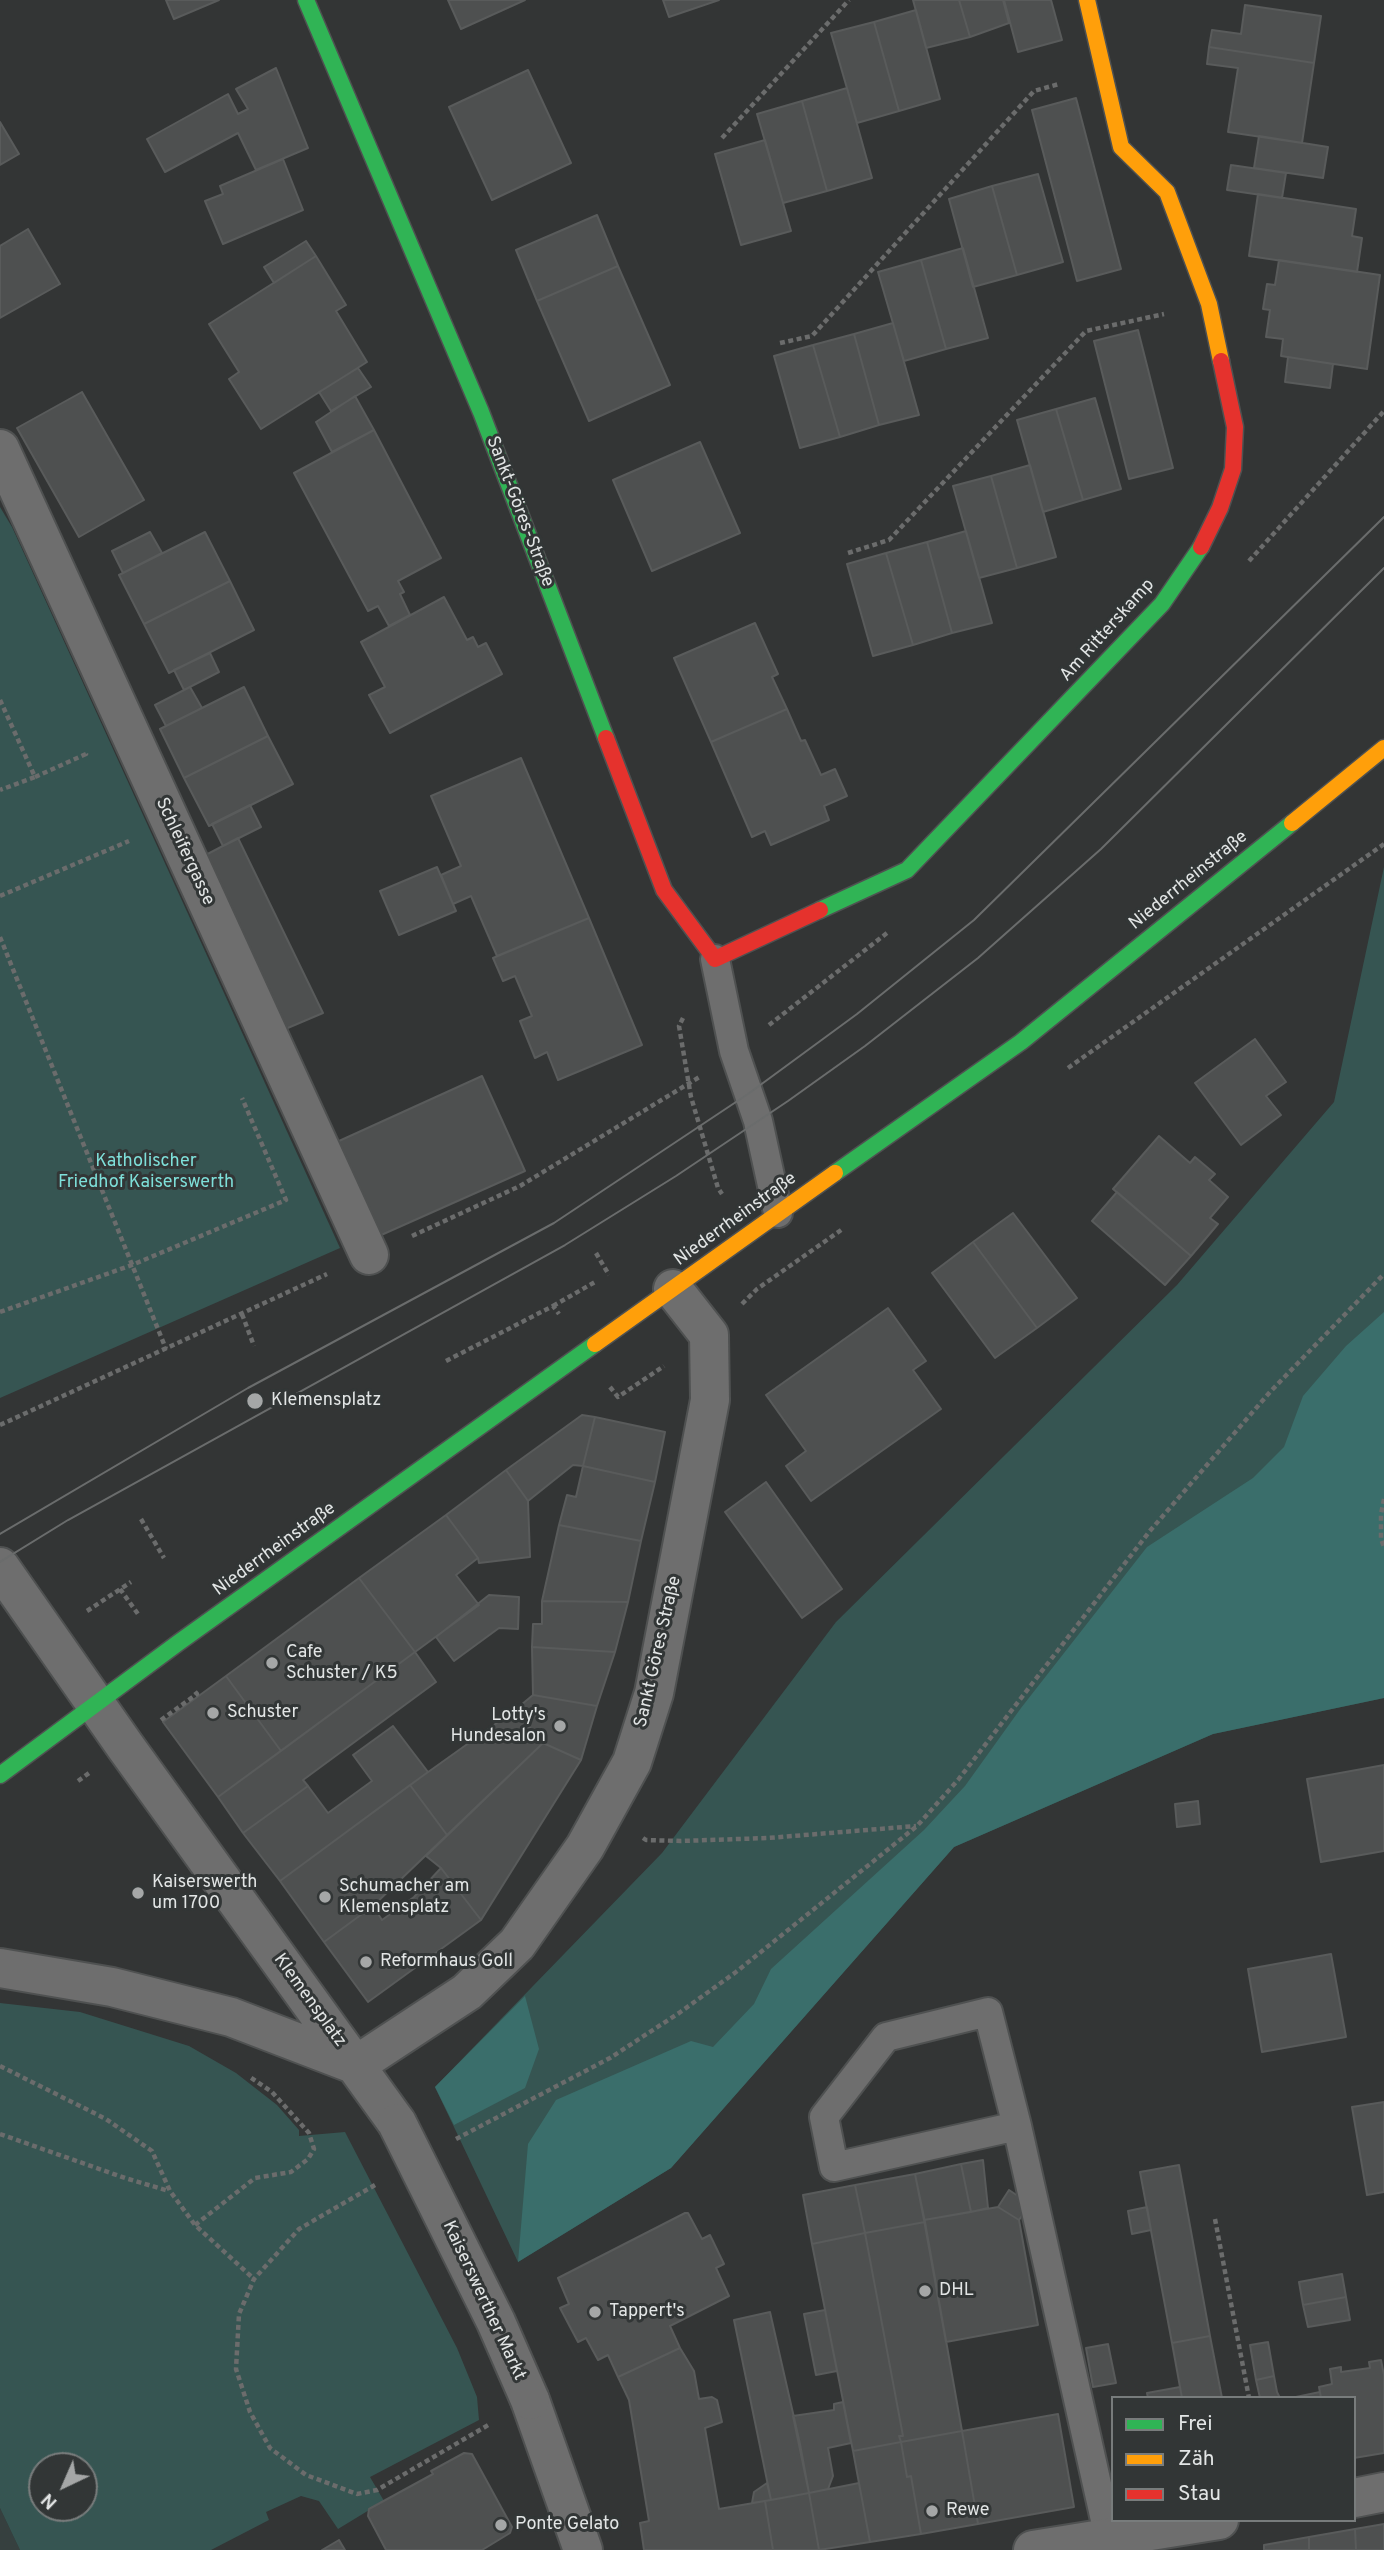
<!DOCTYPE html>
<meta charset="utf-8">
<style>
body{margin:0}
#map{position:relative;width:1384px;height:2550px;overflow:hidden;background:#333535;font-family:Overpass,sans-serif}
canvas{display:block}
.legend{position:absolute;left:1111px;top:2396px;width:245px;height:126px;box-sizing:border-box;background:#323636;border:2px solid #787c7c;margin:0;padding:9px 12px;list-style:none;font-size:21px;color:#e2e5e5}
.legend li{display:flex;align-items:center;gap:14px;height:35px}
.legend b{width:35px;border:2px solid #787c7c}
.north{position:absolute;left:28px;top:2452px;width:70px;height:70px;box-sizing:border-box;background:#323636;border:2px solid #787c7c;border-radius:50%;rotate:224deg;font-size:19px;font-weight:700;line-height:28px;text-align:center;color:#e2e5e5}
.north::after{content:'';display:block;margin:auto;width:24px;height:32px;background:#a5a7a7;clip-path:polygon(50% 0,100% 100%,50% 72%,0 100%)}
</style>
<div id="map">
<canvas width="1384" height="2550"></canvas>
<ul class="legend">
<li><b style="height:9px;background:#30b455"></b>Frei</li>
<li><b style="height:9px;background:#ff9f0a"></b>Zäh</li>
<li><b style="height:9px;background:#e5322d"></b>Stau</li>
</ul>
<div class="north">N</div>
</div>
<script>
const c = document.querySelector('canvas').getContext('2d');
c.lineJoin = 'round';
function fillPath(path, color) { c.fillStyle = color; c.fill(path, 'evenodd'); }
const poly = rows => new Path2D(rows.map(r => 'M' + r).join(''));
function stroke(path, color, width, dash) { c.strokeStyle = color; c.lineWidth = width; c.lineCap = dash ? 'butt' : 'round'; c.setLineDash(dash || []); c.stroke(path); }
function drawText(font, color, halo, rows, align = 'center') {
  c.font = font + ' Overpass,sans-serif'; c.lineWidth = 6; c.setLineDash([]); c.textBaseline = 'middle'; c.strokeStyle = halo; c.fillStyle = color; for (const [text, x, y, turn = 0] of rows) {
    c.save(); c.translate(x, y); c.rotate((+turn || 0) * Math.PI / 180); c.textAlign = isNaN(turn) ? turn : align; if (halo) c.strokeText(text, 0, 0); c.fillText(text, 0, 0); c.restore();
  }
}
fillPath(poly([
 [0,2508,20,2550,0,2550]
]), '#36403f');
fillPath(poly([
 [0,507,12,527,340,1248,0,1398],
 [1384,867,1384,1698,1213,1734,954,1847,671,2168,518,2262,435,2087,662,1853,836,1622,1177,1285,1334,1102],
 [0,2003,80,2012,189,2046,236,2073,277,2105,299,2130,299,2136,345,2132,457,2348,477,2397,479,2420,370,2477,384,2501,338,2529,319,2501,301,2496,266,2512,269,2520,211,2550,20,2550,0,2508],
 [42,2466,84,2466,84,2508,42,2508]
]), '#365552');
fillPath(poly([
 [1384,1312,1384,1698,1213,1734,954,1847,671,2168,518,2262,528,2144,556,2100,691,2041,713,2047,754,2004,771,1969,924,1830,965,1786,1021,1708,1147,1547,1253,1478,1284,1447,1303,1396,1346,1346],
 [525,1996,539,2049,525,2088,454,2125,435,2087]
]), '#3a6e6b');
const building = poly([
 [166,0,219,0,174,19,166,0],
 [448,0,525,0,461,29,448,0],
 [663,0,719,0,669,17,663,0],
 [913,0,959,0,970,37,926,48,913,0],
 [959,0,1003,0,1009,23,970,37,959,0],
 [1004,0,1051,0,1062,40,1018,52,1004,0],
 [1245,5,1321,16,1314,63,1209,47,1212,30,1241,34,1245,5],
 [916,10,940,99,899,111,874,22,916,10],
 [874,22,899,111,857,123,831,33,874,22],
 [1209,47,1314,63,1302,143,1228,132,1238,68,1207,64,1209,47],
 [276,68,308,148,256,170,238,133,165,172,147,139,228,94,238,114,248,109,236,89,276,68],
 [528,70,571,163,492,200,449,107,528,70],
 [847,88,872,178,827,191,802,101,847,88],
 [1076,98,1121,269,1077,281,1032,110,1076,98],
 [802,101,827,191,783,203,757,114,802,101],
 [0,122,19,154,0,165,0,122],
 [1259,136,1328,147,1323,178,1254,168,1259,136],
 [765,140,791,231,741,245,715,154,765,140],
 [283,159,303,210,223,244,205,201,223,194,220,186,283,159],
 [1231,165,1286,173,1282,198,1227,190,1231,165],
 [1038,174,1063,262,1017,275,992,186,1038,174],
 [992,186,1017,275,973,287,949,199,992,186],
 [1258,194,1356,209,1352,236,1362,238,1357,272,1249,256,1258,194],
 [597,215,618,266,537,301,516,250,597,215],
 [28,229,60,284,0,318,0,246,28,229],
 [306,241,316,256,274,283,264,267,306,241],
 [963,248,988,338,946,349,921,260,963,248],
 [316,256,346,305,336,311,367,362,261,429,229,379,239,372,209,324,316,256],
 [921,260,946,349,904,361,878,272,921,260],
 [1279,260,1380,275,1367,369,1281,356,1283,339,1266,337,1270,310,1263,309,1267,284,1275,285,1279,260],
 [618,266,670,385,589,421,537,301,618,266],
 [893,323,919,415,879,425,854,334,893,323],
 [1138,330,1173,468,1129,479,1094,341,1138,330],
 [854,334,879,425,840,437,813,345,854,334],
 [813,345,840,437,800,448,774,356,813,345],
 [1288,357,1333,364,1330,388,1285,382,1288,357],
 [358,368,371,387,331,411,319,392,358,368],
 [82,392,144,500,79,537,17,428,82,392],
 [355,396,374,430,332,452,316,422,355,396],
 [1095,398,1121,489,1083,500,1056,409,1095,398],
 [1056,409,1083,500,1043,512,1017,420,1056,409],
 [374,430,441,558,398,581,404,592,400,594,410,615,389,626,378,606,368,611,294,473,374,430],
 [700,442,740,533,652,571,613,480,700,442],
 [1030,465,1056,557,1017,568,991,476,1030,465],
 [991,476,1017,568,979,578,953,486,991,476],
 [966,531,992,623,952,633,927,542,966,531],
 [150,532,162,553,123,573,112,551,150,532],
 [205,532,230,581,144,624,119,575,205,532],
 [927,542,952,633,913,645,886,553,927,542],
 [886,553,913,645,873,656,847,564,886,553],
 [230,581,254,630,169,673,144,624,230,581],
 [444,597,467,640,473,637,478,647,486,643,502,674,390,733,369,695,385,687,361,642,444,597],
 [755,623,778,674,772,677,787,709,711,742,674,658,755,623],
 [210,653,219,672,184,690,174,670,210,653],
 [190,687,202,708,166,726,155,705,190,687],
 [244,687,268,736,184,778,160,729,244,687],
 [787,709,801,741,805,740,821,775,835,769,847,796,824,806,829,820,771,845,765,831,752,837,711,742,787,709],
 [268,736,293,784,209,826,184,778,268,736],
 [521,758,589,918,497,956,471,896,453,904,441,875,461,866,431,796,521,758],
 [250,805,261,827,223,846,212,824,250,805],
 [238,838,323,1013,283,1030,200,858,238,838],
 [437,867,456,911,399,935,380,891,437,867],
 [589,918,642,1045,558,1080,547,1052,535,1058,520,1021,532,1016,515,976,503,981,493,958,589,918],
 [1255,1039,1286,1082,1266,1096,1281,1115,1241,1145,1195,1083,1255,1039],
 [482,1076,525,1171,370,1240,328,1146,482,1076],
 [1159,1136,1190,1163,1195,1157,1215,1174,1209,1180,1228,1197,1210,1218,1218,1224,1191,1256,1113,1189,1159,1136],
 [1117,1192,1191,1256,1165,1285,1092,1221,1117,1192],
 [1013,1213,1077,1298,1037,1328,973,1242,1013,1213],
 [973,1242,1037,1328,995,1358,932,1273,973,1242],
 [888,1308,926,1361,913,1370,941,1409,811,1501,786,1466,806,1451,766,1395,888,1308],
 [582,1415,595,1417,583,1466,573,1465,528,1501,506,1470,582,1415],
 [595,1417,665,1432,655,1482,583,1466,595,1417],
 [583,1466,655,1482,641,1541,559,1525,567,1495,576,1497,583,1466],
 [506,1470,528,1501,530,1557,479,1563,478,1558,446,1515,506,1470],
 [766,1482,842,1589,802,1618,725,1512,766,1482],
 [446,1515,478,1558,456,1575,479,1605,415,1652,359,1578,446,1515],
 [559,1525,641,1541,628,1602,542,1601,559,1525],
 [359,1578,415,1652,281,1751,226,1676,359,1578],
 [489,1595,519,1597,518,1629,499,1628,454,1661,436,1637,489,1595],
 [542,1601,628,1602,615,1652,532,1647,533,1624,542,1624,542,1601],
 [532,1647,615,1652,597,1706,533,1695,532,1647],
 [415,1652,436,1682,303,1780,308,1786,243,1833,218,1797,415,1652],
 [226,1676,281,1751,218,1797,163,1722,226,1676],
 [533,1695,597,1706,581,1760,543,1743,515,1710,533,1695],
 [515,1710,543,1743,447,1835,410,1785,515,1710],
 [393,1726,428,1772,280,1881,243,1833,308,1786,328,1813,372,1781,353,1755,393,1726],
 [543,1743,581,1760,481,1920,441,1868,426,1856,543,1743],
 [1384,1765,1384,1851,1321,1862,1307,1779,1384,1765],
 [410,1785,447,1835,373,1906,324,1942,280,1881,410,1785],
 [1198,1801,1200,1824,1177,1827,1175,1804,1198,1801],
 [441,1868,481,1920,368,2002,324,1942,373,1906,382,1920,414,1897,441,1868],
 [1331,1954,1346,2037,1262,2052,1248,1969,1331,1954],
 [1384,2102,1384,2192,1367,2195,1352,2107,1384,2102],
 [983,2160,988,2208,971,2212,961,2164,983,2160],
 [961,2164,971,2212,924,2220,915,2174,961,2164],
 [1179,2165,1210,2336,1172,2343,1140,2172,1179,2165],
 [915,2174,925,2222,865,2233,855,2185,915,2174],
 [855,2185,865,2233,812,2244,803,2195,855,2185],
 [1009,2190,1030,2204,1019,2220,998,2207,1009,2190],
 [998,2207,1019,2220,1038,2325,946,2342,924,2220,998,2207],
 [1147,2207,1151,2230,1132,2234,1128,2211,1147,2207],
 [685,2213,688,2213,702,2239,710,2235,724,2264,716,2268,729,2296,670,2326,680,2348,618,2377,608,2355,598,2360,586,2338,578,2342,560,2308,569,2304,558,2278,685,2213],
 [925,2222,962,2431,901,2442,899,2436,903,2436,865,2233,925,2222],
 [865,2233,903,2436,899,2436,901,2442,853,2451,812,2244,865,2233],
 [1342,2274,1346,2297,1303,2305,1299,2282,1342,2274],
 [1346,2297,1350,2320,1308,2327,1303,2305,1346,2297],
 [825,2310,837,2371,816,2375,804,2314,825,2310],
 [770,2312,800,2444,809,2493,771,2500,734,2320,770,2312],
 [1210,2336,1222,2398,1182,2398,1172,2343,1210,2336],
 [1268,2342,1274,2376,1256,2380,1250,2345,1268,2342],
 [1108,2344,1116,2383,1093,2387,1086,2348,1108,2344],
 [680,2348,694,2371,699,2399,712,2397,717,2400,722,2422,705,2428,719,2509,765,2501,773,2550,644,2550,640,2523,649,2521,629,2400,618,2377,680,2348],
 [1381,2360,1384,2375,1384,2453,1354,2458,1354,2398,1321,2398,1319,2387,1332,2384,1330,2369,1341,2367,1341,2372,1370,2368,1369,2362,1381,2360],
 [1274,2376,1277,2392,1280,2398,1260,2398,1256,2380,1274,2376],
 [1180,2387,1182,2398,1148,2398,1147,2393,1180,2387],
 [1320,2392,1321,2398,1291,2398,1320,2392],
 [843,2402,851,2443,828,2448,833,2476,828,2489,809,2493,793,2416,834,2410,834,2404,843,2402],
 [1058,2414,1074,2507,978,2524,962,2431,1058,2414],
 [962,2431,978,2524,921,2534,911,2476,907,2477,901,2442,962,2431],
 [901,2442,907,2477,911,2476,921,2534,870,2542,853,2451,901,2442],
 [464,2453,472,2454,512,2527,510,2533,482,2550,386,2550,368,2516,369,2509,433,2474,431,2471,464,2453],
 [767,2483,771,2500,752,2503,754,2492,767,2483],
 [859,2483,870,2542,819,2550,809,2493,859,2483],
 [809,2493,819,2550,773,2550,765,2501,809,2493],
 [1384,2524,1384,2550,1356,2550,1355,2529,1384,2524],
 [1355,2529,1356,2550,1309,2550,1309,2537,1355,2529],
 [1309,2537,1309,2550,1264,2550,1264,2545,1309,2537],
 [339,2540,345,2550,322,2550,339,2540]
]);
fillPath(building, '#4e5050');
stroke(building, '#595b5b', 2);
const lane = poly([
 [715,959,734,1051,758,1121,778,1213],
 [1017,2126,834,2167,824,2117,886,2037,988,2012,1017,2126,1109,2538]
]);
const street = poly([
 [0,449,369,1255],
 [0,1567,125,1746,397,2123],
 [0,1968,112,1987,231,2017,356,2065],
 [356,2065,467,1992,517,1944,585,1847,632,1762,654,1693,710,1400,709,1335,673,1289],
 [530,2400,583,2550],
 [1354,2498,1384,2492],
 [1033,2550,1219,2520]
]);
const fast = poly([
 [306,0,481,412,606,738],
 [820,910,907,870,1162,604,1201,547],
 [835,1173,1021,1042,1292,823],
 [0,1775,178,1643,595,1344]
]);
const slow = poly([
 [1087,0,1121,147,1167,192,1209,304,1221,361],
 [1292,823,1384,748],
 [595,1344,835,1173]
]);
const jam = poly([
 [1201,547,1220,508,1233,469,1235,427,1221,361],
 [606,738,664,890,715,959,820,910]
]);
stroke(lane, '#4f5151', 32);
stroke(street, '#4f5151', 42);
stroke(fast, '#4f5151', 19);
stroke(slow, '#4f5151', 19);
stroke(jam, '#4f5151', 19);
stroke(poly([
 [722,138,849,0],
 [780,343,812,336,1034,91,1059,84],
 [848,553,889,540,1086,331,1164,314],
 [1249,561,1384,411],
 [0,700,35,777,0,790],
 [35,777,86,754,85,752],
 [0,896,129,841],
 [0,937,166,1349],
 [683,1018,679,1026,691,1097,718,1188,722,1194],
 [769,1025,887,933],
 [1068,1068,1384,844],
 [412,1236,520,1186,701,1076],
 [596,1253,609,1275],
 [742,1304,757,1289,844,1228],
 [553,1306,595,1282],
 [0,1312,132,1265,286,1200,242,1098],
 [242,1314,254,1346],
 [446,1361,553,1306,559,1314],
 [610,1387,618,1397,664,1366],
 [0,1425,327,1274],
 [1384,1499,1381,1514,1381,1539,1384,1547],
 [141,1519,164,1558],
 [120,1589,138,1614],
 [87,1611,131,1582],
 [161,1720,197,1694,193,1689],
 [78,1781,89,1773],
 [643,1838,646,1840,681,1841,768,1838,916,1826],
 [0,2066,106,2119,152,2151,170,2191,195,2225,254,2279],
 [0,2134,125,2178,169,2191],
 [456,2139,610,2058,679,2013,736,1972,917,1826,958,1780,1149,1532,1270,1392,1384,1274],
 [375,2185,299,2229,254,2279,239,2314,236,2369,250,2412,270,2448,306,2475,357,2494,377,2490,490,2424],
 [1215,2219,1249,2398],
 [195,2225,255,2178,291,2172,308,2159,314,2149,309,2133,272,2092,250,2077]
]), '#6b6c6c', 4.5, [5, 3.5]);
stroke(lane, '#6e6e6e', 28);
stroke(street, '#6e6e6e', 38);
stroke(fast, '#30b455', 16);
stroke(slow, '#ff9f0a', 16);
stroke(jam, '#e5322d', 16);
stroke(poly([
 [0,1534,248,1388,554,1223,748,1094,857,1014,974,920,1384,517],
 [0,1562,68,1520,565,1245,676,1176,788,1101,865,1046,978,958,1101,849,1384,568]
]), '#6a6c6c', 2);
const streetBridge = poly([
 [397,2123,496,2322,530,2400]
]);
stroke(streetBridge, '#4f5151', 42, []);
stroke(streetBridge, '#6e6e6e', 38);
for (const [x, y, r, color] of [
 [255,1401,9,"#a5a7a7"],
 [272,1663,7,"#a5a7a7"],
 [213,1713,7,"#a5a7a7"],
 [560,1726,7,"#a5a7a7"],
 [138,1893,7,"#a5a7a7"],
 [325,1897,7,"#a5a7a7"],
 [366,1962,7,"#a5a7a7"],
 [925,2291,7,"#a5a7a7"],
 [595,2312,7,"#a5a7a7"],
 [932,2511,7,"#a5a7a7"],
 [501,2525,7,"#a5a7a7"]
]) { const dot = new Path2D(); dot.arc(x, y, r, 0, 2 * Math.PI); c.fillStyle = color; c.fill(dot); stroke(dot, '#323636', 2.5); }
drawText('18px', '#e2e5e5', '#323636', [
 ["Sankt-Göres-Straße",519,512,69],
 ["Am Ritterskamp",1108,631,-48],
 ["Schleifergasse",184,852,65],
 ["Niederrheinstraße",1189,881,-39],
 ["Niederrheinstraße",736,1220,-36],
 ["Niederrheinstraße",275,1550,-36],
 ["Sankt Göres Straße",659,1652,-77],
 ["Klemensplatz",309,2001,54],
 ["Kaiserswerther Markt",483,2301,65]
]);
drawText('18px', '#7edfd9', '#323636', [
 ["Katholischer",146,1162],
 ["Friedhof Kaiserswerth",146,1183]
]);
drawText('18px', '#e2e5e5', '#323636', [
 ["Klemensplatz",271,1401],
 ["Cafe",286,1653],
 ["Schuster / K5",286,1674],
 ["Schuster",227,1713],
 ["Lotty's",546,1716,"right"],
 ["Hundesalon",546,1737,"right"],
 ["Kaiserswerth",152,1883],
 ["um 1700",152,1904],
 ["Schumacher am",339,1887],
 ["Klemensplatz",339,1908],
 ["Reformhaus Goll",380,1962],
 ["DHL",939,2291],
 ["Tappert's",609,2312],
 ["Rewe",946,2511],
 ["Ponte Gelato",515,2525]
], 'left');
</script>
